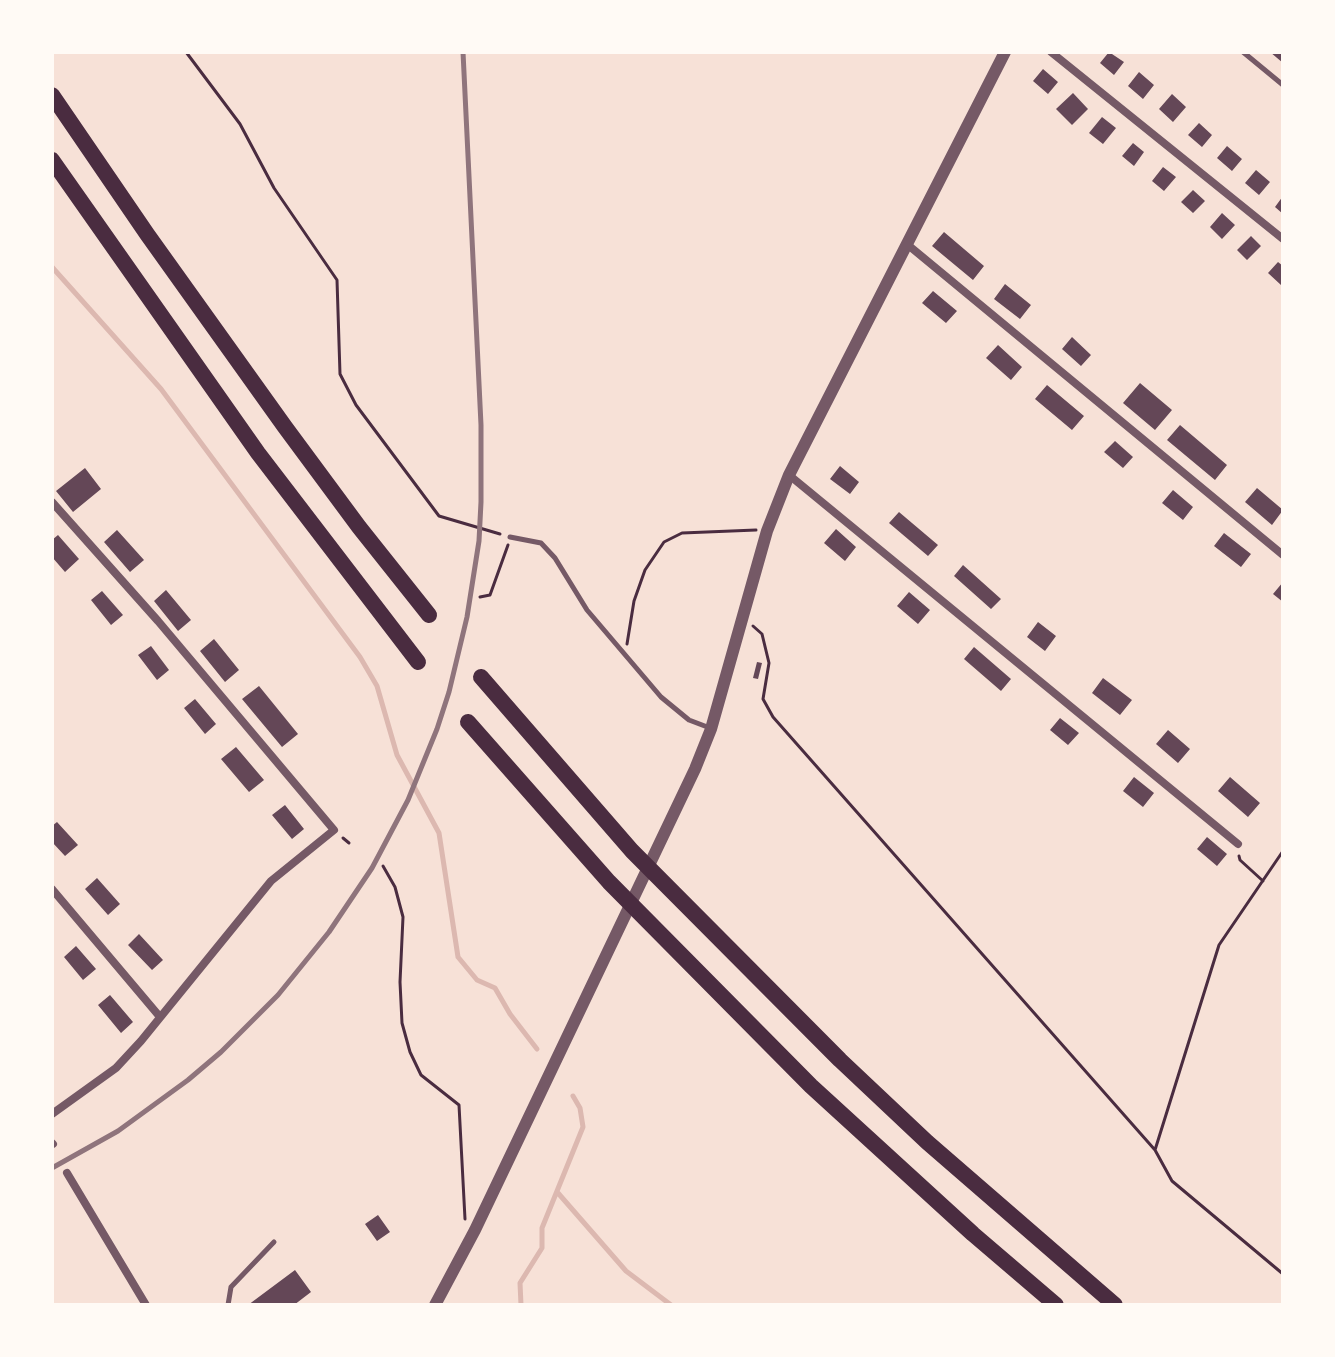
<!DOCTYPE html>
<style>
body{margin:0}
#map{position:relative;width:1335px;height:1357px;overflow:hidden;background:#f7e1d7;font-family:Signika,sans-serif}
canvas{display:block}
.frame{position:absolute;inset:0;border:54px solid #fffaf5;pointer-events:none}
</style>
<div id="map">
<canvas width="1335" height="1357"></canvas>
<div class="frame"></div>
</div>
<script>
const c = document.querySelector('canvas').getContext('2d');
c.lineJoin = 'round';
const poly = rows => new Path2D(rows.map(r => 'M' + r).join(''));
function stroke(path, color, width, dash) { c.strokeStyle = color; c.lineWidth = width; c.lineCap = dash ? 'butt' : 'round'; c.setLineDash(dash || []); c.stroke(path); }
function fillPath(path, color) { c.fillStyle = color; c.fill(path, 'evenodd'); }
stroke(poly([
 [52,267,161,389,360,657,377,686,397,755,439,833,458,957,477,980,495,988,510,1014,537,1049],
 [558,1193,626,1271,671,1305],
 [521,1305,520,1283,542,1248,542,1228,583,1127,580,1108,573,1096]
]), '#dcb8b0', 5);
fillPath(poly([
 [1109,52,1124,62,1114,75,1100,63],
 [1270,52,1283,52,1283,63],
 [1043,69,1058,82,1048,94,1033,81],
 [1139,72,1154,85,1143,99,1128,86],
 [1073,93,1088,109,1072,125,1056,109],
 [1172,94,1186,107,1173,122,1159,109],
 [1102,117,1116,128,1103,144,1089,133],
 [1199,123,1212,135,1202,147,1188,135],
 [1133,143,1144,152,1134,166,1122,156],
 [1227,146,1242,159,1232,171,1217,158],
 [1163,167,1176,177,1164,191,1152,181],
 [1256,170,1270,182,1259,195,1245,183],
 [1193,190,1205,201,1193,213,1181,202],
 [1283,196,1283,214,1275,207],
 [1222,213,1235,225,1222,239,1210,227],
 [944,232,984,266,973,280,932,246],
 [1251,236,1261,246,1247,260,1237,250],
 [1278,262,1283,266,1281,285,1268,273],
 [1005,284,1031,305,1020,319,994,299],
 [933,291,957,311,946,323,922,303],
 [1072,337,1091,355,1081,366,1062,349],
 [998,345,1022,367,1011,380,986,358],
 [1140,383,1172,410,1155,430,1123,403],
 [1047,385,1084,416,1072,430,1035,399],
 [1180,425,1227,465,1215,480,1167,440],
 [1115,441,1133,457,1123,468,1104,452],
 [840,466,859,482,850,494,830,479],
 [85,468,101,489,73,512,56,491],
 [1257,488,1283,510,1272,525,1245,502],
 [1173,490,1193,507,1183,520,1162,503],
 [899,512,938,545,928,556,889,523],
 [836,529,856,547,845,561,824,543],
 [117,530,144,560,130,572,104,542],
 [1224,533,1251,554,1241,567,1214,546],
 [58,535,79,559,65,572,52,557,52,540],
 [963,565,1001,599,991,609,954,576],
 [1283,582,1283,602,1273,594],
 [166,590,191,620,178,631,154,601],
 [102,591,123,615,111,625,91,600],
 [909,592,930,610,918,624,897,606],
 [1038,622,1056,636,1045,651,1027,637],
 [214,639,239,670,225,682,200,651],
 [151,646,169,670,157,680,138,655],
 [974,647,1011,679,1001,691,964,659],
 [757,662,762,663,758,679,753,678],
 [1103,678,1132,700,1120,715,1092,693],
 [259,686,298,734,282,747,242,699],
 [195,699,216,724,205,734,184,708],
 [1060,718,1079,733,1068,745,1050,730],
 [1168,730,1190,749,1178,763,1156,744],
 [236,747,264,780,249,792,221,759],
 [1134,777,1154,793,1143,807,1123,791],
 [1230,777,1260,803,1248,817,1218,791],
 [285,805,304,829,292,839,272,815],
 [57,822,78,845,65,856,52,842,52,826],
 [1207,837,1227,854,1217,866,1197,849],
 [97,878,120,904,108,915,85,889],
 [139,934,163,960,152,970,128,945],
 [76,946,96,969,83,980,64,957],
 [110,995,133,1022,121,1033,98,1005],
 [378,1215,390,1232,377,1241,365,1224],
 [295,1270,311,1292,294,1305,248,1305]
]), '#644757');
stroke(poly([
 [186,52,240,124,274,188,337,280,340,374,356,405,439,516,500,534],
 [480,597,490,595,508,545],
 [753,626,762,634,769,663,763,699,773,717,1155,1150,1219,945,1283,851],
 [627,644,634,601,645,570,664,542,682,533,756,530],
 [343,838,349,843],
 [1239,856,1240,860,1263,881],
 [383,866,395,887,403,917,400,982,402,1023,410,1052,421,1075,459,1105,465,1219],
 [1155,1150,1172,1181,1283,1274]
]), '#4a2c40', 3);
stroke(poly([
 [1243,52,1283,85],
 [510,537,541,543,555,558,587,610,661,697,689,720,710,728],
 [228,1305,231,1287,274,1242]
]), '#755966', 5);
stroke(poly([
 [1051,52,1283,239],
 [908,245,1283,555],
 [789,475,1238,844],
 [52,502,158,621,334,830,271,881,141,1041,116,1068,52,1114],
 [52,889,160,1017],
 [52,1143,53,1144],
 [67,1173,146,1305]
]), '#755966', 8);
stroke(poly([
 [435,1305,475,1230,695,769,711,729,767,531,789,475,1005,52]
]), '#755966', 12);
stroke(poly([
 [52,95,147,234,285,427,359,527,429,615],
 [52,160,258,453,418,662],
 [481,677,632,851,840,1060,927,1142,1115,1305],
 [468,722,609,882,811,1086,973,1234,1056,1305]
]), '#4a2c40', 16);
stroke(poly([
 [52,1168,118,1131,188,1080,221,1052,278,995,329,932,372,868,408,800,437,729,449,692,467,617,479,541,481,502,481,425,463,52]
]), '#8f747c', 5);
</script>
